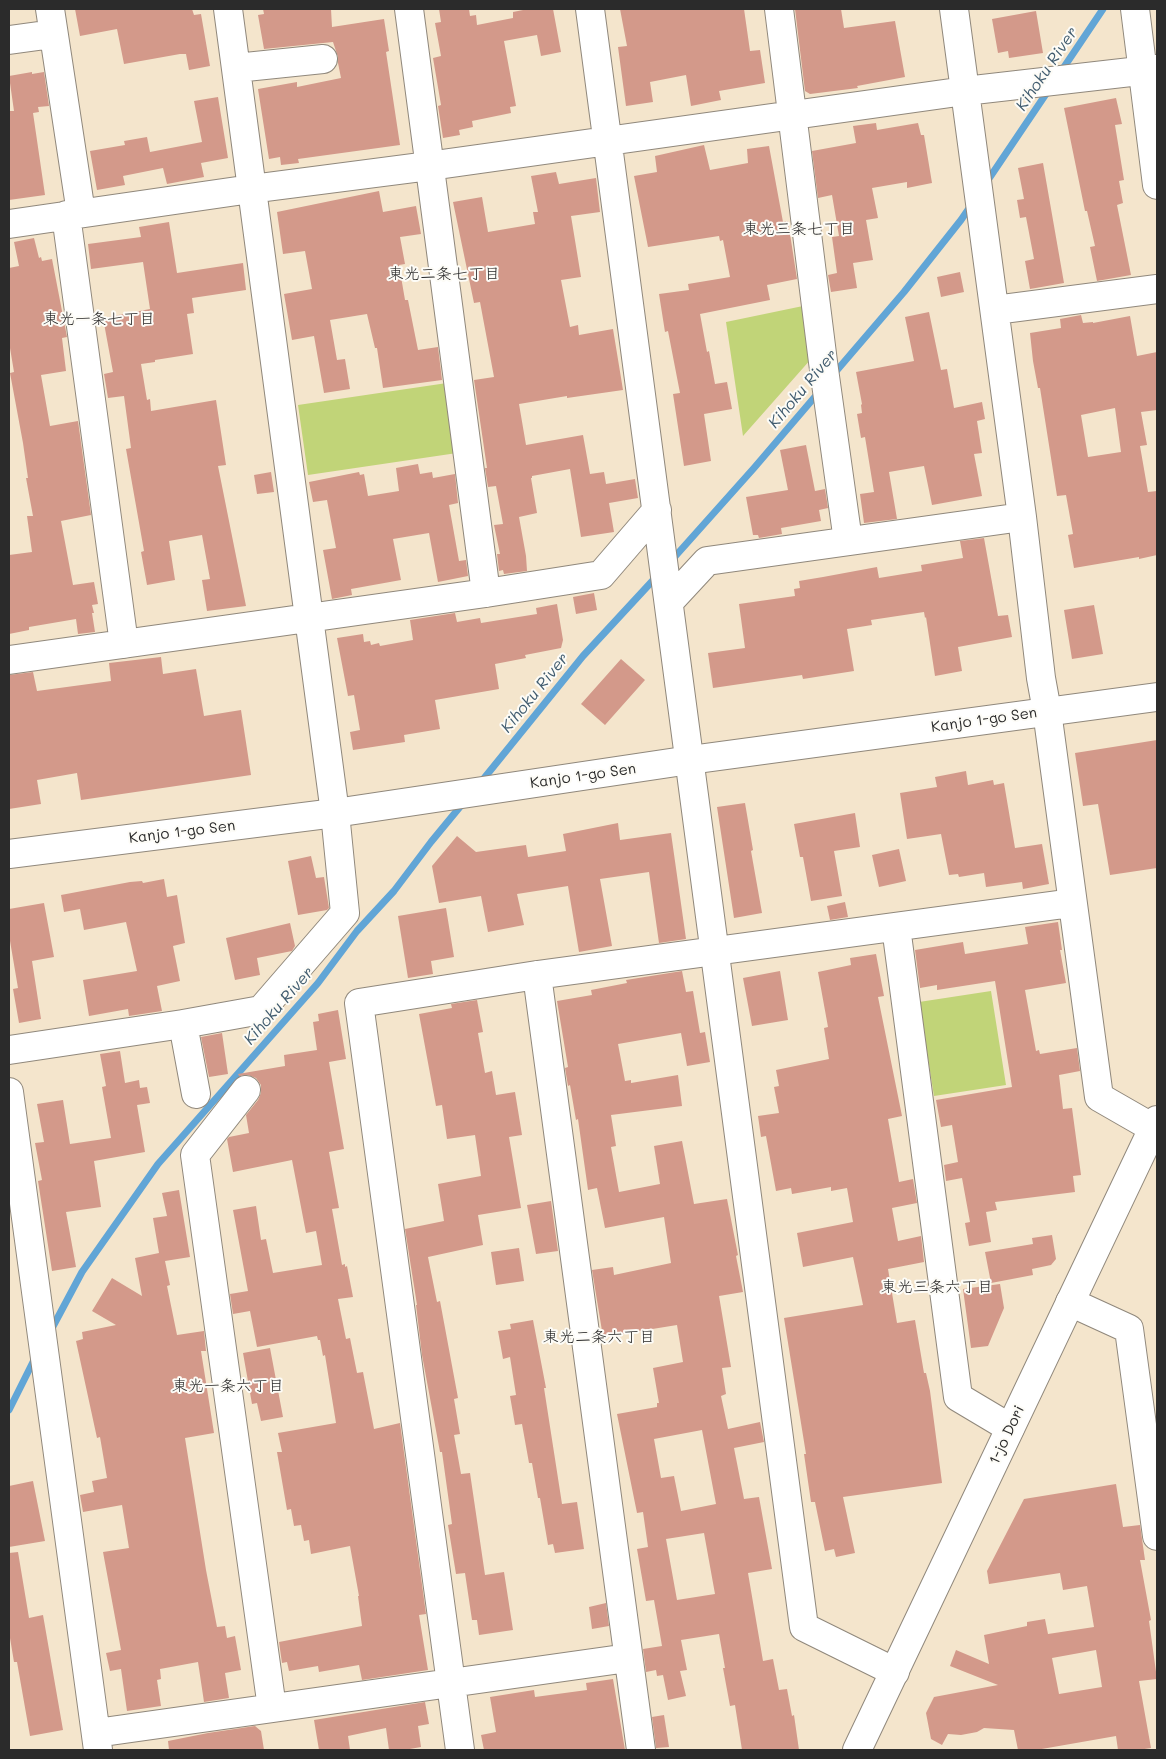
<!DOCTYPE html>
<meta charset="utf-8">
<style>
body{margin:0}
#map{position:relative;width:1166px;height:1759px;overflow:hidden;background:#f4e5cc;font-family:Mali,sans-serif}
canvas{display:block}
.frame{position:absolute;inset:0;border:10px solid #2b2b2b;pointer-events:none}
</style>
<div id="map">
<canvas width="1166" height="1759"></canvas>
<div class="frame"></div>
</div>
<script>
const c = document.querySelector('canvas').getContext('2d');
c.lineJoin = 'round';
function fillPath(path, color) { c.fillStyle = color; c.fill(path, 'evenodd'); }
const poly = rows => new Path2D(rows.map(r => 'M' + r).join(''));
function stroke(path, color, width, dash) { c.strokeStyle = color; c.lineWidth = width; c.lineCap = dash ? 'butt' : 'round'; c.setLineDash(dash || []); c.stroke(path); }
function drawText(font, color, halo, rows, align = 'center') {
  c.font = font + ' Mali,"Klee One",sans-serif'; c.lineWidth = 4; c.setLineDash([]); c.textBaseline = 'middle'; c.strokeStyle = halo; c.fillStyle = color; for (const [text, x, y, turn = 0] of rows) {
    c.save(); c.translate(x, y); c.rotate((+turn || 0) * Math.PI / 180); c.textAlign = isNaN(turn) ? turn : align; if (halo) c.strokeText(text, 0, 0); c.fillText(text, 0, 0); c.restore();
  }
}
fillPath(poly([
 [803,306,811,359,743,436,726,322],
 [447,383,457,453,308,475,298,405],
 [991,991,1006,1085,934,1096,919,1002]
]), '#c1d478');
stroke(poly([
 [1060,73,1103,9],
 [986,183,1050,88],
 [832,376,904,292,961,220,972,204],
 [671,561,754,468,819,392],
 [481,782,583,656,657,576],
 [50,1332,82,1272,158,1164,318,983,357,931,394,891,431,842,464,802],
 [9,1410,36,1356]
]), '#61a5d6', 7);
fillPath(poly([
 [75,9,192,9,194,15,201,14,210,66,189,70,186,54,180,54,124,64,117,29,80,36],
 [263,9,331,9,332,27,384,19,389,51,386,52,400,145,298,159,299,163,281,165,280,157,269,159,258,89,297,82,297,87,341,78,338,63,338,57,333,42,264,49,258,15,264,14],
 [439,9,469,9,470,16,476,15,477,25,513,18,513,12,528,9,553,9,561,52,541,56,537,35,504,41,516,106,510,107,511,113,472,121,473,127,459,130,460,135,443,138,438,106,441,105,433,58,441,56,435,23,441,22],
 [620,9,744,9,750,51,760,50,765,83,719,91,721,100,691,106,686,75,650,82,653,102,626,106,618,47,627,46],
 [795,9,841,9,844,28,895,21,905,77,857,86,858,88,810,94,805,91],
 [1036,11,1043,53,1009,58,1008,51,998,53,992,19],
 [32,72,32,74,44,72,49,106,38,107,39,112,33,113,45,195,9,200,9,111,14,111,9,76],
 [218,97,228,158,201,163,204,177,167,184,163,168,123,176,125,185,97,190,90,151,125,145,124,141,147,137,150,152,202,142,194,101],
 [1116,98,1122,124,1115,125,1124,180,1119,181,1123,203,1117,205,1131,275,1097,281,1090,247,1095,246,1087,211,1085,211,1064,108],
 [876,123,877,130,918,123,921,135,924,135,932,183,907,188,907,182,872,188,878,218,866,220,873,260,853,263,857,288,831,292,828,275,837,273,832,237,839,236,832,195,818,198,812,151,856,143,853,126],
 [704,145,710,170,748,163,747,149,769,146,783,222,788,221,797,279,767,285,770,300,700,314,707,352,709,351,715,384,727,382,732,409,704,414,711,461,684,466,673,394,680,393,668,331,665,332,659,294,689,290,688,284,730,277,723,240,720,241,719,236,648,247,634,176,657,172,655,156],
 [1043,163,1064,283,1030,289,1025,261,1034,259,1026,217,1020,218,1017,200,1024,199,1018,168],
 [556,172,559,184,596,178,600,212,571,216,581,277,561,280,570,327,578,325,579,335,613,329,623,390,567,398,567,396,519,404,526,445,583,435,590,474,604,472,606,484,635,479,638,498,609,503,614,532,581,537,570,469,532,476,532,478,531,478,537,513,519,517,526,556,527,571,504,574,503,570,499,571,497,554,500,554,494,525,503,524,496,486,488,487,485,468,487,468,474,380,494,377,480,302,474,303,453,202,482,197,488,232,535,224,533,212,538,212,531,176],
 [379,191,383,212,416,206,421,234,400,237,405,264,399,265,405,300,408,300,418,350,438,347,442,380,383,388,377,348,375,348,367,314,330,320,337,360,345,359,350,389,324,393,314,336,292,340,284,294,312,289,305,251,283,254,277,212],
 [169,222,177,273,243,263,246,290,192,298,194,313,187,314,193,354,155,360,155,362,141,364,147,400,150,399,151,411,216,400,226,465,218,466,246,606,207,611,202,580,210,579,202,535,169,541,175,580,147,585,141,552,144,551,126,449,131,448,124,396,108,398,104,374,113,372,103,318,150,309,143,262,91,269,88,244,141,237,139,227],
 [34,238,39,258,41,257,42,261,52,259,67,337,62,338,66,371,41,375,50,426,78,421,91,515,61,521,73,585,94,582,98,604,92,605,94,613,92,613,95,632,78,634,76,619,29,627,29,630,9,634,9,555,32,552,27,516,33,516,26,478,28,478,23,443,10,373,14,372,9,342,9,268,19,266,14,242],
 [960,272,964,292,941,297,937,277],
 [929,312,941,370,947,369,954,408,982,402,985,419,977,421,982,453,974,454,982,496,932,505,924,466,889,472,897,519,864,523,860,494,874,492,865,437,861,438,857,414,862,413,861,405,862,404,856,372,914,361,905,317],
 [1081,315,1083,323,1093,322,1093,323,1130,316,1137,356,1157,352,1157,410,1141,412,1147,445,1140,446,1148,492,1157,491,1157,555,1139,559,1139,557,1074,568,1068,535,1073,534,1066,495,1057,496,1040,388,1038,388,1033,361,1030,333,1061,328,1060,319],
 [1115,408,1121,452,1088,457,1081,415],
 [806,445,815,491,825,489,828,508,819,510,821,521,781,528,782,534,759,538,758,535,753,535,746,497,788,490,780,450],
 [418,464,420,474,432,472,433,478,455,474,458,503,449,505,459,561,466,560,468,576,438,582,429,533,393,539,401,580,351,589,352,595,332,599,323,550,336,548,327,500,313,502,309,482,359,472,360,475,364,474,368,496,399,491,396,468],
 [271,472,274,492,257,494,254,475],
 [984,538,998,616,1008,615,1012,637,958,647,962,671,935,676,926,617,925,618,924,612,871,620,872,625,847,629,854,671,803,679,802,675,713,688,708,653,745,648,739,604,795,596,794,589,800,588,799,581,823,577,877,567,879,578,922,571,921,565,963,558,960,541],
 [594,593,597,610,576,614,573,597],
 [557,604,563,640,561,648,525,655,526,658,495,664,499,689,435,700,440,729,404,735,405,742,353,750,350,732,360,730,354,695,348,696,337,638,363,634,364,642,370,641,371,645,379,643,380,646,413,640,410,620,455,613,457,622,480,618,481,623,537,614,536,608],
 [1094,605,1103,654,1072,659,1064,610],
 [161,657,163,674,196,669,204,716,241,710,251,775,81,800,77,773,37,780,41,804,9,809,9,675,33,672,37,691,111,681,109,663],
 [621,659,645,680,605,725,581,704],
 [1157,740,1157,868,1110,875,1098,804,1083,806,1075,753],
 [966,771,968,785,993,780,994,785,1004,783,1015,848,1042,844,1049,884,1023,889,1022,882,986,887,984,873,959,877,958,874,949,875,941,834,907,839,900,793,937,787,935,777],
 [745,803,753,850,751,851,762,913,734,918,717,807],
 [855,813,860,847,834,851,842,896,811,901,803,857,800,857,794,824],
 [618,823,620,840,671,833,686,939,659,943,649,872,600,879,612,946,579,952,568,886,517,894,524,925,488,932,481,896,439,903,432,866,457,836,476,852,526,845,528,857,566,851,563,834],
 [899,849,906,881,879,887,872,855],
 [311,856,316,878,324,877,329,908,327,910,298,915,288,861],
 [164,879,167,897,177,895,185,943,173,946,180,981,157,986,162,1011,129,1016,128,1009,89,1016,83,980,137,971,126,922,84,930,80,909,64,912,61,895,130,882,142,881,143,883],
 [845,902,848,917,830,920,827,906],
 [44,903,54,957,32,961,41,1019,19,1023,13,989,18,988,9,935,9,909],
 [446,908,454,957,431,961,433,974,408,978,398,916],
 [1058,922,1062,950,1060,950,1066,983,1025,990,1036,1051,1039,1050,1040,1054,1077,1048,1080,1071,1059,1075,1063,1109,1072,1108,1081,1175,1073,1176,1075,1192,995,1202,997,1210,986,1212,991,1242,969,1246,965,1223,970,1222,962,1178,946,1181,944,1165,958,1162,952,1125,941,1127,936,1100,1012,1087,995,981,937,990,937,985,920,988,915,950,963,942,965,954,1028,944,1025,927],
 [290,923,295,946,292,951,257,958,260,975,235,980,226,938],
 [876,954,884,996,878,997,902,1116,888,1119,899,1182,913,1179,917,1203,892,1208,898,1241,921,1236,924,1262,888,1269,897,1323,915,1320,924,1373,926,1373,930,1391,942,1483,843,1497,855,1553,836,1557,834,1549,825,1551,815,1502,811,1502,804,1454,806,1454,784,1318,863,1305,853,1257,803,1267,797,1233,853,1222,847,1188,831,1191,831,1187,792,1194,791,1188,776,1191,766,1136,761,1137,758,1116,779,1113,774,1087,779,1086,776,1070,829,1059,824,1028,828,1027,818,972,851,965,850,958],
 [682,971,686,992,693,991,700,1033,705,1032,710,1062,687,1066,681,1033,618,1044,625,1081,631,1080,631,1083,678,1075,682,1106,611,1115,616,1146,611,1147,619,1192,660,1184,654,1146,682,1141,694,1204,727,1199,738,1255,736,1256,743,1292,719,1296,731,1367,722,1368,726,1394,721,1396,728,1429,760,1422,764,1442,734,1448,744,1499,759,1497,772,1569,748,1573,763,1661,773,1659,779,1690,787,1689,792,1716,794,1715,799,1750,742,1750,735,1705,730,1706,723,1668,725,1668,719,1634,681,1640,687,1670,680,1671,686,1696,668,1700,663,1675,657,1676,656,1670,646,1672,643,1649,662,1646,654,1600,646,1601,637,1549,648,1547,643,1512,637,1513,617,1414,657,1407,657,1403,659,1403,653,1368,683,1362,677,1325,603,1337,592,1270,613,1267,614,1275,671,1263,664,1217,605,1228,597,1188,588,1190,578,1119,576,1120,570,1085,568,1086,565,1068,568,1067,557,1001,592,995,591,990,627,983,626,980],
 [702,1430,716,1504,681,1511,674,1476,661,1478,654,1439],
 [704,1533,715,1594,677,1600,666,1539],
 [780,971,788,1020,752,1026,743,978],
 [477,1000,483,1032,478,1033,485,1073,492,1071,496,1095,515,1092,522,1135,509,1137,521,1208,478,1215,483,1245,428,1257,437,1302,440,1301,458,1398,454,1399,460,1434,454,1435,461,1474,470,1473,485,1575,504,1572,513,1630,479,1635,477,1620,472,1620,465,1573,456,1574,448,1525,452,1524,442,1452,440,1452,422,1355,416,1305,417,1305,405,1229,444,1221,438,1184,481,1176,475,1135,447,1139,442,1105,436,1106,419,1014,452,1008,451,1004],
 [338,1010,346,1059,329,1062,344,1149,329,1152,339,1208,332,1209,342,1265,345,1264,345,1267,347,1266,353,1297,338,1299,346,1339,350,1338,357,1373,363,1372,374,1429,400,1423,426,1614,419,1615,428,1670,362,1680,359,1665,319,1672,318,1666,289,1671,287,1662,282,1663,279,1642,362,1626,358,1596,359,1596,350,1546,311,1554,309,1540,304,1541,301,1525,294,1526,291,1509,287,1510,277,1452,282,1452,278,1433,336,1423,325,1355,323,1356,320,1340,318,1340,317,1336,257,1347,250,1311,233,1314,230,1294,248,1291,233,1210,256,1206,261,1240,266,1239,273,1273,322,1265,316,1231,306,1233,292,1160,233,1172,227,1139,229,1137,249,1133,246,1115,258,1100,261,1093,261,1085,256,1078,248,1075,239,1076,238,1074,285,1066,284,1055,317,1050,313,1022,319,1021,318,1014],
 [222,1033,228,1074,209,1077,201,1037],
 [120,1051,125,1083,139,1080,140,1088,147,1087,150,1103,137,1105,145,1152,94,1161,101,1207,66,1212,76,1267,52,1271,38,1181,42,1180,35,1143,44,1142,37,1104,63,1100,70,1144,111,1138,102,1087,106,1086,100,1054],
 [179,1190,190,1257,165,1261,170,1285,167,1286,177,1335,204,1331,206,1351,201,1351,214,1433,185,1438,206,1570,217,1627,225,1626,227,1638,235,1636,241,1670,225,1673,229,1698,204,1702,198,1662,160,1669,161,1679,157,1680,161,1706,127,1711,121,1669,110,1671,106,1653,121,1650,103,1552,129,1548,122,1505,83,1512,80,1495,94,1492,92,1481,107,1478,100,1437,97,1438,76,1341,83,1339,82,1332,116,1325,92,1311,112,1278,142,1296,135,1258,159,1253,153,1218,167,1216,162,1193],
 [551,1201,558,1251,536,1254,527,1205],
 [1052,1235,1056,1259,1051,1265,1032,1269,1033,1275,991,1283,985,1252,1033,1244,1032,1238],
 [519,1248,524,1281,496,1285,491,1252],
 [1000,1284,1004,1308,988,1346,971,1348,963,1289],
 [533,1320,546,1388,544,1388,562,1504,577,1502,584,1549,555,1553,553,1544,548,1545,540,1498,538,1498,532,1463,529,1463,522,1424,515,1425,510,1396,516,1395,510,1357,503,1359,498,1331,511,1329,510,1324],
 [270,1348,283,1417,261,1421,257,1403,252,1404,243,1353],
 [33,1481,45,1541,9,1547,9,1486],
 [1116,1484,1123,1527,1140,1525,1145,1560,1140,1560,1151,1620,1149,1621,1157,1679,1139,1681,1151,1748,1138,1750,1118,1750,1116,1736,1036,1750,1018,1750,1014,1730,984,1728,977,1732,961,1735,948,1734,942,1745,931,1739,926,1713,934,1697,998,1685,950,1666,956,1650,989,1664,984,1635,1027,1626,1027,1622,1045,1619,1048,1634,1094,1627,1087,1586,1063,1590,1060,1573,989,1584,987,1571,1024,1499],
 [1096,1650,1102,1687,1059,1694,1052,1658],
 [18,1552,29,1618,43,1615,63,1730,30,1736,17,1662,14,1662,9,1632,9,1553],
 [606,1603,609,1626,592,1629,589,1607],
 [613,1679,625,1750,484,1750,481,1735,496,1732,490,1697,534,1690,535,1697,587,1690,586,1683],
 [425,1702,429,1724,418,1726,421,1747,404,1750,389,1750,386,1728,348,1736,350,1750,319,1750,314,1720],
 [664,1715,669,1747,656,1748,652,1717],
 [255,1726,261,1731,264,1750,169,1750,168,1741,208,1733]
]), '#d3998a');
const minor = poly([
 [50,9,81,213],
 [409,9,486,593],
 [590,9,804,1627,895,1672],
 [779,9,823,362,848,541],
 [954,9,1022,517,1041,678,1047,711,1099,1097,1153,1128],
 [1135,9,1157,185],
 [9,40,53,34],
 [236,68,323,59],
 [66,215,124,644],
 [9,224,251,189,429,166,965,91,1157,69],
 [995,310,1157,289],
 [669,602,707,561,1022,517],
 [9,660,486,593,601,575,657,510],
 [896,927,958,1397,1010,1428],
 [537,975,641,1750],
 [183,1024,196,1094],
 [9,1050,183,1024,261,1010,345,913,335,813,228,9],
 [246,1090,195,1155,272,1708],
 [9,1092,98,1750],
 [1070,1302,1129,1329,1157,1536],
 [96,1733,628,1658],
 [460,1750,359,1003,537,975,1072,903]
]);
const major = poly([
 [9,854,335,813,690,760,1157,697],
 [857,1750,1157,1120]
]);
stroke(minor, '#90887c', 30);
stroke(major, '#90887c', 30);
stroke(minor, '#fff', 28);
stroke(major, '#fff', 28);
drawText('15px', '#2b2b2b', '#fdfcf7', [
 ["Kanjo 1-go Sen",984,720,-8],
 ["Kanjo 1-go Sen",583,776,-8],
 ["Kanjo 1-go Sen",182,832,-7],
 ["1-jo Dori",1007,1435,-65]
]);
drawText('italic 16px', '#415c6f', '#fdfcf7', [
 ["Kihoku River",1047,69,-56],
 ["Kihoku River",803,389,-50],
 ["Kihoku River",535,693,-51],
 ["Kihoku River",279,1006,-49]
]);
drawText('16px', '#2b2b2b', '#fdfcf7', [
 ["東光三条七丁目",799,229],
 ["東光二条七丁目",444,274],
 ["東光一条七丁目",99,319],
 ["東光三条六丁目",937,1287],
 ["東光二条六丁目",599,1337],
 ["東光一条六丁目",228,1386]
]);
</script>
